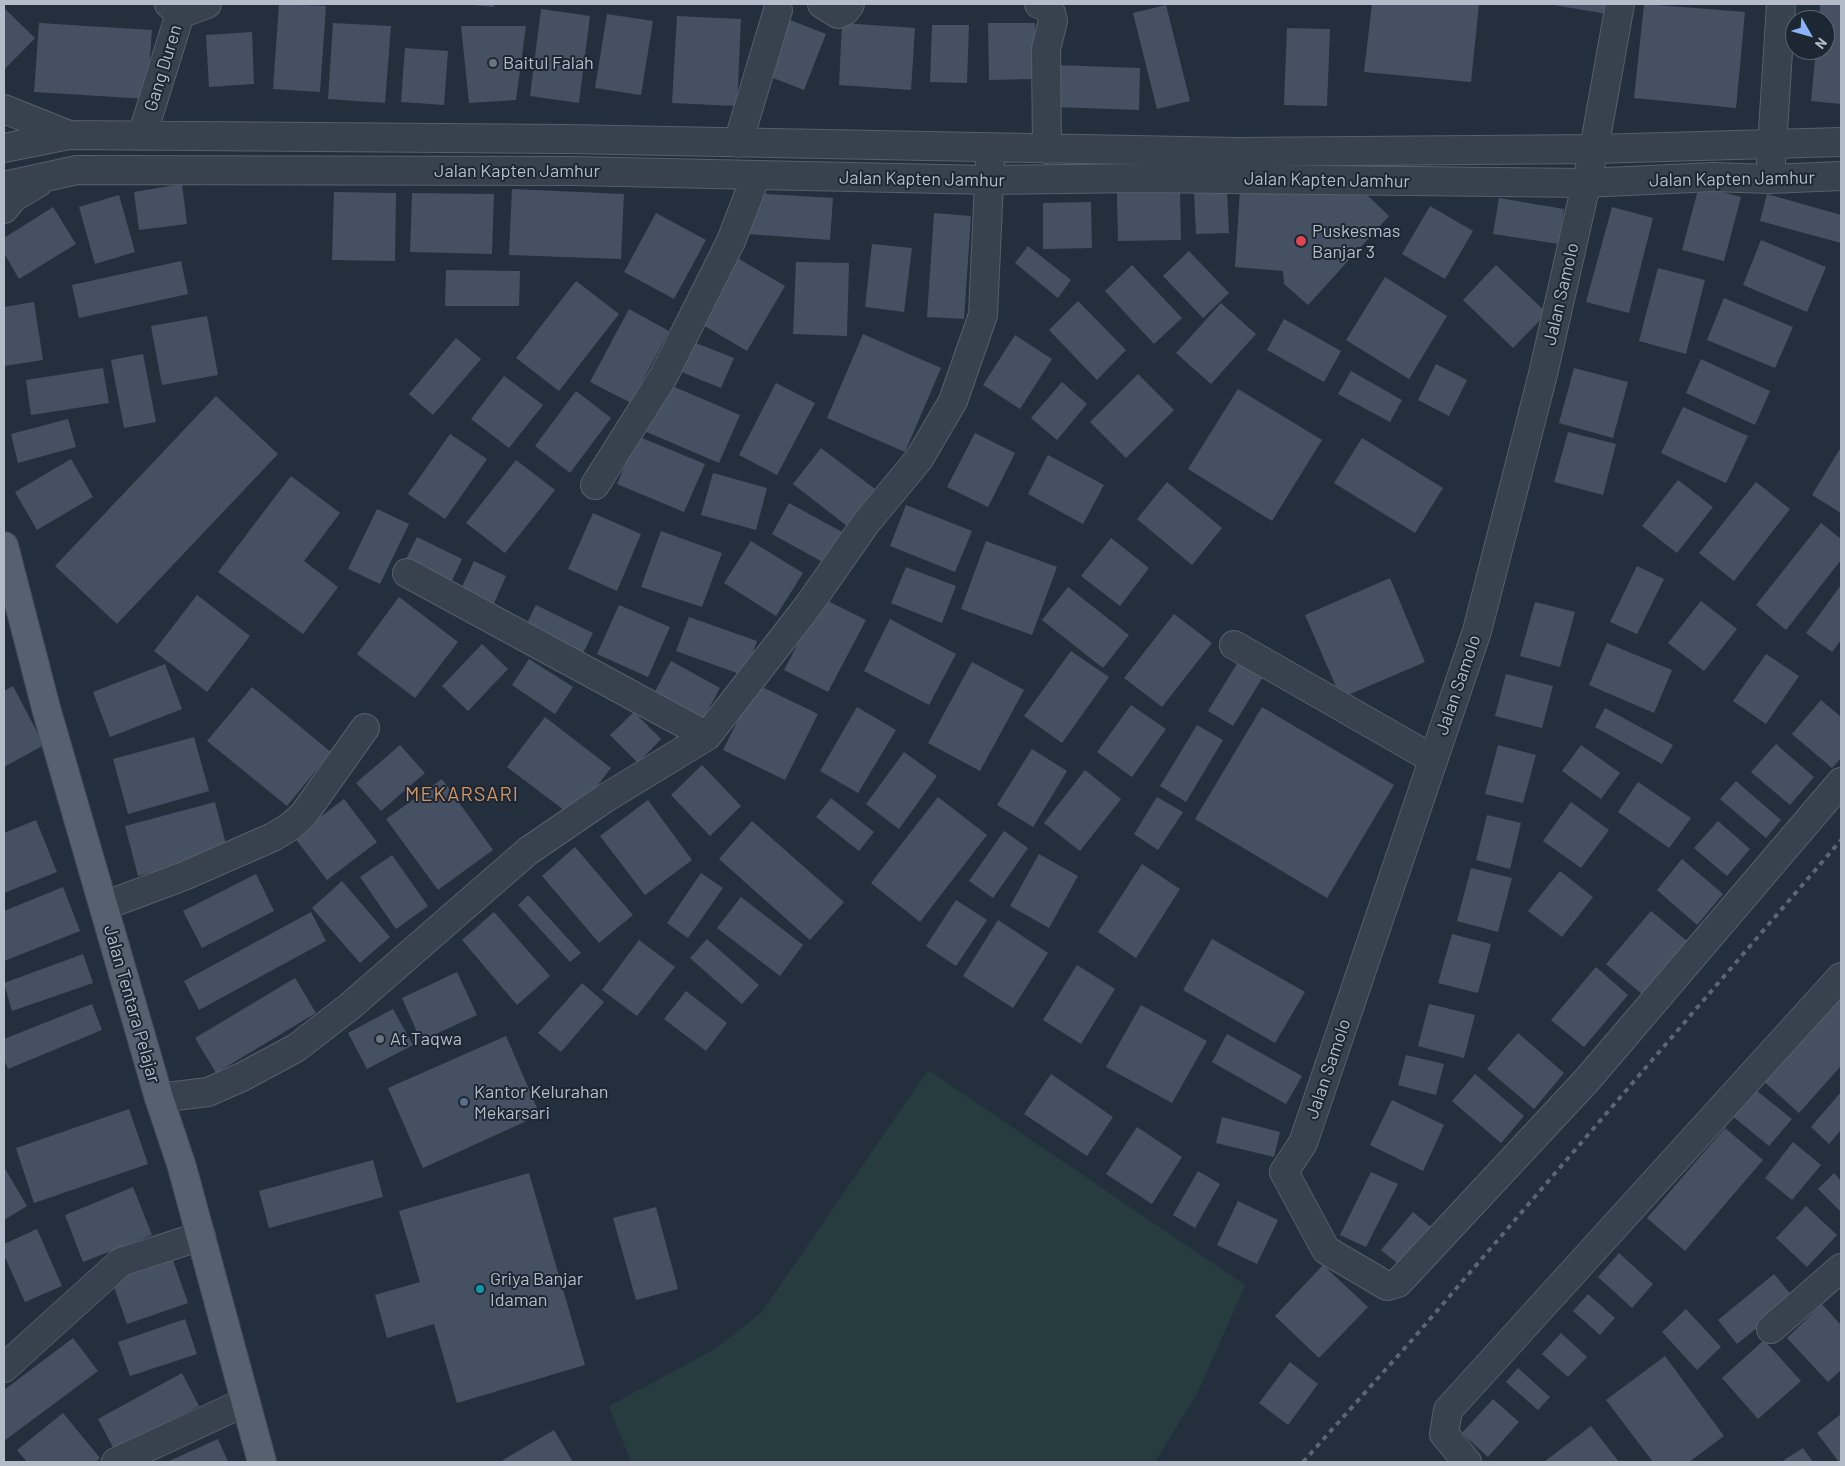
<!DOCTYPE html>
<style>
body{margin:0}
#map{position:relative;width:1845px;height:1466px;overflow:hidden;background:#242f3e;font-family:Barlow,sans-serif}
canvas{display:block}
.frame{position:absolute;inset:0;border:5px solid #b4bcc9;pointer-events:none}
.north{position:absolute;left:1785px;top:10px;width:50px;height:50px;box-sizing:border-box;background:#1d2633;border:1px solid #59626f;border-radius:50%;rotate:128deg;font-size:14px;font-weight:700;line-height:20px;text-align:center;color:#b4bcc9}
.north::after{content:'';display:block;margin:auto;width:18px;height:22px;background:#8ab4f8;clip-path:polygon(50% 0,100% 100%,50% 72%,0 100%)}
</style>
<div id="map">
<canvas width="1845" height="1466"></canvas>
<div class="frame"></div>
<div class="north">N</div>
</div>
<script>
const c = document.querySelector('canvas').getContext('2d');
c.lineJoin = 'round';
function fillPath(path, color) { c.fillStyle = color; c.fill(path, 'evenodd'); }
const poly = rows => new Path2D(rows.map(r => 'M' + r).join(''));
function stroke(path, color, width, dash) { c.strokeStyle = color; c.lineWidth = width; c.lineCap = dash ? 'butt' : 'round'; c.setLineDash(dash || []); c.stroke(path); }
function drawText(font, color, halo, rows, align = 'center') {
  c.font = font + ' Barlow,sans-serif'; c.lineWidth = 4; c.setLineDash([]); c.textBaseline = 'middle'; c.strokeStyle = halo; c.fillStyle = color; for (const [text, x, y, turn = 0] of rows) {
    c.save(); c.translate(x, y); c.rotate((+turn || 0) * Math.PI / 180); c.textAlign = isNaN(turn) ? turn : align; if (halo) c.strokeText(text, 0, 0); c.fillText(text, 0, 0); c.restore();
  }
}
fillPath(poly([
 [928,1070,1245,1285,1198,1392,1155,1462,631,1462,609,1406,715,1349,762,1312]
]), '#263c3f');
fillPath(poly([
 [279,4,326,6,320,92,273,89],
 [464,4,494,4,494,7],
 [1372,4,1479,4,1471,82,1364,72],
 [1548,4,1608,4,1607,14],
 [1644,4,1745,12,1736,108,1634,98],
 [1820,4,1841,4,1841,104,1811,101,1816,50,1825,50,1825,20,1819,20],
 [1166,5,1190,101,1157,109,1133,13],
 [4,8,35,38,4,70],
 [541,9,590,16,579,103,530,96],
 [607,14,653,21,641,95,595,88],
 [677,16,741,19,737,106,672,103],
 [790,20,826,34,804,90,768,76],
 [39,23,152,30,147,99,34,92],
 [333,23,391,26,385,103,328,99],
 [842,23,915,28,911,90,839,85],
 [988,23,1035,23,1036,79,989,80],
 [932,25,969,25,967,83,930,82],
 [461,26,526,26,516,100,469,103],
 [1287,28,1330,29,1327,106,1284,105],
 [252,32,254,84,209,87,206,35],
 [405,48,448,51,444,105,401,102],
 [1056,65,1140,68,1139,110,1055,107],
 [182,184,187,224,139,230,134,192],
 [1699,186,1741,197,1724,261,1682,250],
 [512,189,624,194,621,259,509,255],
 [1180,189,1181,240,1118,241,1117,191],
 [1240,190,1366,194,1389,216,1308,305,1284,284,1283,271,1235,267],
 [1227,191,1229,233,1196,234,1194,193],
 [334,192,396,193,395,261,332,260],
 [412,193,494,194,492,254,410,252],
 [751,193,833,198,830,240,748,234],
 [1767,194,1841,215,1841,243,1760,221],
 [119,195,135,252,95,264,79,207],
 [1499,198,1564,209,1559,244,1493,234],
 [1091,202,1092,248,1043,249,1043,203],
 [1430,206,1473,231,1445,279,1402,254],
 [53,207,76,244,19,279,4,253,4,238],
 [1612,207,1653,218,1629,313,1586,302],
 [656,213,706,240,674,299,624,272],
 [934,213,971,216,964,319,927,317],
 [1761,240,1826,267,1807,312,1743,285],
 [872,244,912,248,904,312,865,307],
 [1028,246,1071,280,1058,298,1015,263],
 [1189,251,1229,293,1203,318,1163,276],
 [734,256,785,286,747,351,696,321],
 [181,261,188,294,79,318,72,285],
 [796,262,849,263,847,336,793,334],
 [1132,265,1182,318,1154,344,1105,291],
 [1496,265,1547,313,1513,348,1463,300],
 [1658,268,1705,280,1686,354,1639,341],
 [446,270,520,271,519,306,445,306],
 [1385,277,1447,316,1409,379,1346,340],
 [576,281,619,314,559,391,516,358],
 [1724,298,1793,327,1775,368,1707,340],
 [1078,301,1126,350,1097,380,1049,330],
 [34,302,43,360,4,366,4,307],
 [1221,303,1256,334,1211,384,1176,353],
 [629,309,669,331,631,403,590,382],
 [207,316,218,375,162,385,151,326],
 [1284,319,1341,351,1324,382,1267,350],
 [863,334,941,368,905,452,827,418],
 [1015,335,1052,359,1020,409,983,385],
 [456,338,481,359,433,415,409,394],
 [691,341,734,358,721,388,679,371],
 [143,354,156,422,124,428,111,360],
 [1701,359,1770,391,1755,425,1686,393],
 [1436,364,1467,380,1449,416,1418,400],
 [103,368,109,403,31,415,26,380],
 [1574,368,1628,382,1613,438,1559,423],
 [1351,371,1402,400,1390,422,1338,394],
 [1138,374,1174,410,1126,458,1090,422],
 [504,376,543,405,509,448,471,419],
 [663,382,740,415,719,463,642,430],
 [1062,382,1087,404,1057,440,1031,418],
 [776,383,815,403,777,475,739,455],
 [1238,389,1322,440,1272,521,1188,469],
 [576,391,611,418,570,473,535,446],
 [216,396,278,454,117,624,55,566],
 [1683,407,1748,436,1726,483,1661,453],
 [68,419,76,447,18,463,11,434],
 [1568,432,1616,444,1603,495,1554,482],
 [975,433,1015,453,988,507,947,487],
 [450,434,487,459,445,519,408,494],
 [637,436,705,464,684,512,617,484],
 [1362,438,1443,488,1415,533,1334,483],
 [1841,447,1841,513,1812,495],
 [821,448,875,489,847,526,793,484],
 [1048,455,1104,485,1083,524,1028,494],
 [71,459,93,497,37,530,15,492],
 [516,460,555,490,505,553,466,523],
 [713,473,767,488,756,530,701,515],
 [291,476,340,513,304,561,338,587,303,634,218,572],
 [1678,480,1713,507,1677,553,1642,526],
 [1167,482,1222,528,1192,565,1137,519],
 [1756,482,1790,509,1734,581,1699,553],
 [789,503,844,533,826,564,772,534],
 [906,505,972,531,955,572,890,546],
 [377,509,409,524,380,584,348,569],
 [593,513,641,534,617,591,568,569],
 [1821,523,1841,539,1841,560,1786,630,1756,605],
 [661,531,722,553,702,607,641,587],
 [417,537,462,559,450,585,404,563],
 [1111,538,1149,568,1120,606,1081,576],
 [751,541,803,573,776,616,724,583],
 [986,541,1057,567,1032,635,961,609],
 [474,561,506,576,493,606,460,591],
 [1637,566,1664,579,1637,634,1610,622],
 [906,567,956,586,942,623,891,603],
 [1390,578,1425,662,1341,698,1305,615],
 [1841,585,1841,640,1832,652,1806,633],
 [1068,587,1129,635,1103,668,1042,620],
 [197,595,250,636,207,692,154,651],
 [399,597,458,642,415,698,357,654],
 [822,598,866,620,828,692,784,670],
 [1701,601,1737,629,1704,671,1668,643],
 [1535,602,1575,612,1560,667,1520,656],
 [536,605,593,633,582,655,525,627],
 [619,605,670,627,648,677,597,654],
 [1174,614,1212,643,1162,707,1124,678],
 [689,617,757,641,745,676,676,651],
 [890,619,956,654,929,705,864,671],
 [1607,643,1672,670,1654,713,1589,685],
 [482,644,508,669,468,711,442,686],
 [1071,651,1109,677,1062,743,1024,716],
 [1766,654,1799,676,1766,724,1733,701],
 [529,659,573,687,555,714,512,685],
 [671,661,720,688,701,723,652,697],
 [972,662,1024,690,980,771,928,743],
 [1238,662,1263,677,1233,726,1208,711],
 [165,664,182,709,110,737,93,692],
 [1506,674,1553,686,1542,728,1495,716],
 [756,684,818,714,785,780,723,750],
 [13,686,44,745,4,767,4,691],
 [252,687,331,752,287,806,207,741],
 [1821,700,1841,717,1841,758,1832,768,1792,734],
 [1131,705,1166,729,1132,777,1097,752],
 [857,707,896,730,858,793,820,771],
 [1262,707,1394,785,1327,898,1195,819],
 [1605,708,1673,745,1662,764,1595,727],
 [634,712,661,739,638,763,610,735],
 [545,717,611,768,573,817,507,767],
 [1197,725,1223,740,1186,802,1160,786],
 [194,737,209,791,128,814,113,759],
 [1776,744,1814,777,1790,805,1751,772],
 [400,745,425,773,381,811,356,783],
 [1498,745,1536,755,1523,803,1485,794],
 [1581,745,1620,773,1601,799,1562,771],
 [1032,749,1067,771,1033,827,997,805],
 [904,752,937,776,899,829,866,804],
 [702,765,741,806,710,836,671,795],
 [1085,770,1121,799,1080,851,1044,823],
 [442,779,493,850,438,890,386,819],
 [1736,781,1781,820,1766,838,1720,799],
 [1638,782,1691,818,1669,848,1618,812],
 [938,797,987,835,920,922,871,883],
 [1157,797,1183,812,1158,850,1134,834],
 [831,798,874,832,859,851,816,817],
 [344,799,377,842,327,880,294,837],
 [648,800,692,860,645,895,600,836],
 [215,802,228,852,138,876,125,826],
 [1571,802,1609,830,1581,868,1543,841],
 [1487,815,1521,823,1510,869,1476,860],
 [36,820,57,872,4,893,4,833],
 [752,821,844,902,810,940,719,859],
 [1718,821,1750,849,1727,876,1694,848],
 [1004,831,1028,848,993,898,969,881],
 [575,847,633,915,599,943,542,876],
 [1039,854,1078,876,1049,928,1010,906],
 [392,855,428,906,396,929,360,877],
 [1682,859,1723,894,1697,925,1657,890],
 [1142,864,1180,889,1136,958,1098,932],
 [1471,868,1512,878,1498,932,1457,921],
 [1560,871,1593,897,1562,937,1528,911],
 [701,873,723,888,688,938,667,923],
 [256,874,274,911,202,948,183,911],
 [342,881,390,937,360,963,312,908],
 [63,887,80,931,4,961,4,911],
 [528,895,581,953,570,962,518,905],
 [741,897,803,945,780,976,717,928],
 [956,900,987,920,956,966,926,946],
 [1651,911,1687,941,1642,994,1606,964],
 [311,912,326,941,199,1010,184,981],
 [494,912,550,976,517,1005,462,940],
 [998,920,1048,953,1013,1008,963,976],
 [1452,934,1491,944,1478,993,1438,983],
 [707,939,759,985,742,1004,690,958],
 [1212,939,1305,992,1275,1043,1183,990],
 [639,940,675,967,637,1016,602,990],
 [83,954,93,983,12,1011,4,983],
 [1077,965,1115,989,1081,1044,1043,1020],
 [1596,967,1628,995,1584,1047,1551,1020],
 [457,972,477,1015,421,1041,402,998],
 [295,978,316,1013,216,1073,195,1038],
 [582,983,604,1002,561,1052,538,1033],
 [1841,987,1841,1066,1799,1113,1760,1078],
 [686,991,727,1023,706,1051,664,1019],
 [92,1004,102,1030,8,1069,4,1059,4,1039],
 [1429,1004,1475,1015,1464,1058,1418,1046],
 [1141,1005,1207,1041,1172,1103,1106,1067],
 [393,1009,413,1045,367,1069,348,1033],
 [1518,1033,1564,1073,1534,1109,1487,1069],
 [1227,1034,1302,1076,1286,1104,1212,1062],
 [506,1036,540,1115,423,1168,388,1088],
 [1406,1055,1444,1064,1436,1095,1398,1085],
 [1051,1074,1113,1117,1087,1156,1024,1114],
 [1475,1074,1524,1116,1501,1143,1452,1101],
 [1747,1083,1792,1119,1769,1146,1725,1110],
 [1841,1092,1841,1130,1829,1144,1811,1127],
 [1392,1100,1444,1125,1423,1171,1370,1145],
 [129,1109,148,1164,34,1203,16,1148],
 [1222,1117,1280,1132,1274,1157,1216,1143],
 [1137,1127,1182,1157,1152,1204,1106,1174],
 [1725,1128,1763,1160,1685,1251,1647,1218],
 [1793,1142,1821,1165,1792,1200,1765,1178],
 [373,1160,383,1197,269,1228,259,1191],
 [4,1167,27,1206,4,1220],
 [1198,1171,1220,1184,1195,1228,1173,1215],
 [1371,1172,1398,1184,1366,1247,1340,1235],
 [529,1173,585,1365,457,1403,434,1324,387,1338,375,1295,420,1282,399,1211],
 [1834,1173,1841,1181,1841,1212,1818,1189],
 [133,1187,152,1235,83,1262,65,1215],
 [1238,1201,1278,1220,1257,1264,1217,1245],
 [1806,1206,1837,1235,1807,1267,1776,1238],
 [656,1207,678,1289,636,1300,613,1218],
 [1413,1212,1438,1233,1406,1270,1381,1250],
 [37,1229,62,1286,25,1302,4,1255,4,1244],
 [1619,1253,1653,1284,1632,1308,1598,1277],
 [173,1260,188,1303,127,1324,112,1281],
 [1323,1265,1368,1307,1319,1358,1275,1316],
 [1774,1274,1794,1298,1737,1344,1718,1320],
 [1588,1294,1615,1318,1600,1335,1573,1311],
 [1822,1304,1841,1325,1841,1370,1828,1382,1787,1338],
 [1686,1309,1721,1347,1697,1370,1662,1332],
 [185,1319,197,1354,130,1376,118,1342],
 [1561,1333,1587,1357,1568,1377,1542,1354],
 [73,1338,98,1371,4,1441,4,1390],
 [1764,1340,1801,1381,1758,1419,1722,1378],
 [1665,1356,1724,1436,1689,1462,1653,1462,1606,1400],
 [1290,1362,1318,1384,1288,1425,1259,1403],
 [1518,1368,1550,1397,1538,1410,1506,1382],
 [182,1373,199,1406,115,1451,98,1419],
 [1493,1399,1519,1422,1488,1457,1462,1433],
 [63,1413,100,1458,95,1462,27,1462,17,1450],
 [1841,1414,1841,1462,1839,1462,1817,1433],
 [1591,1426,1619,1462,1544,1462],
 [554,1430,573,1462,504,1462,503,1460],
 [218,1439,228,1462,167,1462],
 [1803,1448,1813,1462,1781,1462]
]), '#455162');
const minor = poly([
 [822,4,838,14,845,11,850,4],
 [1039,4,1045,5,1051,13,1053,21,1046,49,1047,149],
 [1620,4,1594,149,1543,374,1477,631,1303,1143,1284,1172,1326,1250,1387,1286,1398,1283,1587,1080,1841,782],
 [180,14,207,4],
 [4,109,69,135],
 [142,136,180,14,169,4],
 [738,143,778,10],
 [4,148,69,135,566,139,1237,152,1594,149,1841,142],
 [1771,162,1781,4],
 [4,186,77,170,573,171,990,180,1142,178,1586,183,1713,177,1770,179,1841,176],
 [4,209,13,198,38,183],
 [595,485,663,377,731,241,756,176],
 [407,573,707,736],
 [1234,645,1433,759],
 [104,906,184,876,273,837,291,826,304,814,365,728],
 [159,1098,208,1092,242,1077,296,1048,349,1007,528,851,604,799,707,736,808,606,866,523,919,459,953,401,983,315,990,161],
 [1771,1329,1841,1268],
 [4,1368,121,1262,201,1236],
 [116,1462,245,1402],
 [1467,1462,1444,1434,1448,1410,1841,977]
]);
const major = poly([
 [4,546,46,708,159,1098,182,1167,262,1462]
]);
stroke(minor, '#565f6c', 30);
stroke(major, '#414a57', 30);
stroke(minor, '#38414e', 28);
stroke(major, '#56606e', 28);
stroke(poly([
 [1303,1462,1412,1340,1841,840]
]), '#5a6575', 4, [5, 5]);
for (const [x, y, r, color] of [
 [493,63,5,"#6b7280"],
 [1301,241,6,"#e0444e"],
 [380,1039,5,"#6b7280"],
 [464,1102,5,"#5c6f8a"],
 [480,1289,5,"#0f9aa8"]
]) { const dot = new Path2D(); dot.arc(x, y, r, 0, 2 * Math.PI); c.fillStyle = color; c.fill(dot); stroke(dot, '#1d2633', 2); }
drawText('18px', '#b4bcc9', '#1d2633', [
 ["Baitul Falah",503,63],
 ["Puskesmas",1312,231],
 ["Banjar 3",1312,252],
 ["At Taqwa",390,1039],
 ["Kantor Kelurahan",474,1092],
 ["Mekarsari",474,1113],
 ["Griya Banjar",490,1279],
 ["Idaman",490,1300]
], 'left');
drawText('18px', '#b4bcc9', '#1d2633', [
 ["Gang Duren",163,68,-73],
 ["Jalan Kapten Jamhur",517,171],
 ["Jalan Kapten Jamhur",922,179,1],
 ["Jalan Kapten Jamhur",1732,179,-1],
 ["Jalan Kapten Jamhur",1327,180,1],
 ["Jalan Samolo",1561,294,-77],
 ["Jalan Samolo",1458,685,-71],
 ["Jalan Tentara Pelajar",132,1004,74],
 ["Jalan Samolo",1328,1069,-71]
]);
c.letterSpacing = '1px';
drawText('20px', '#d59563', '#1d2633', [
 ["MEKARSARI",462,794]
]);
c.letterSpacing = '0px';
</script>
